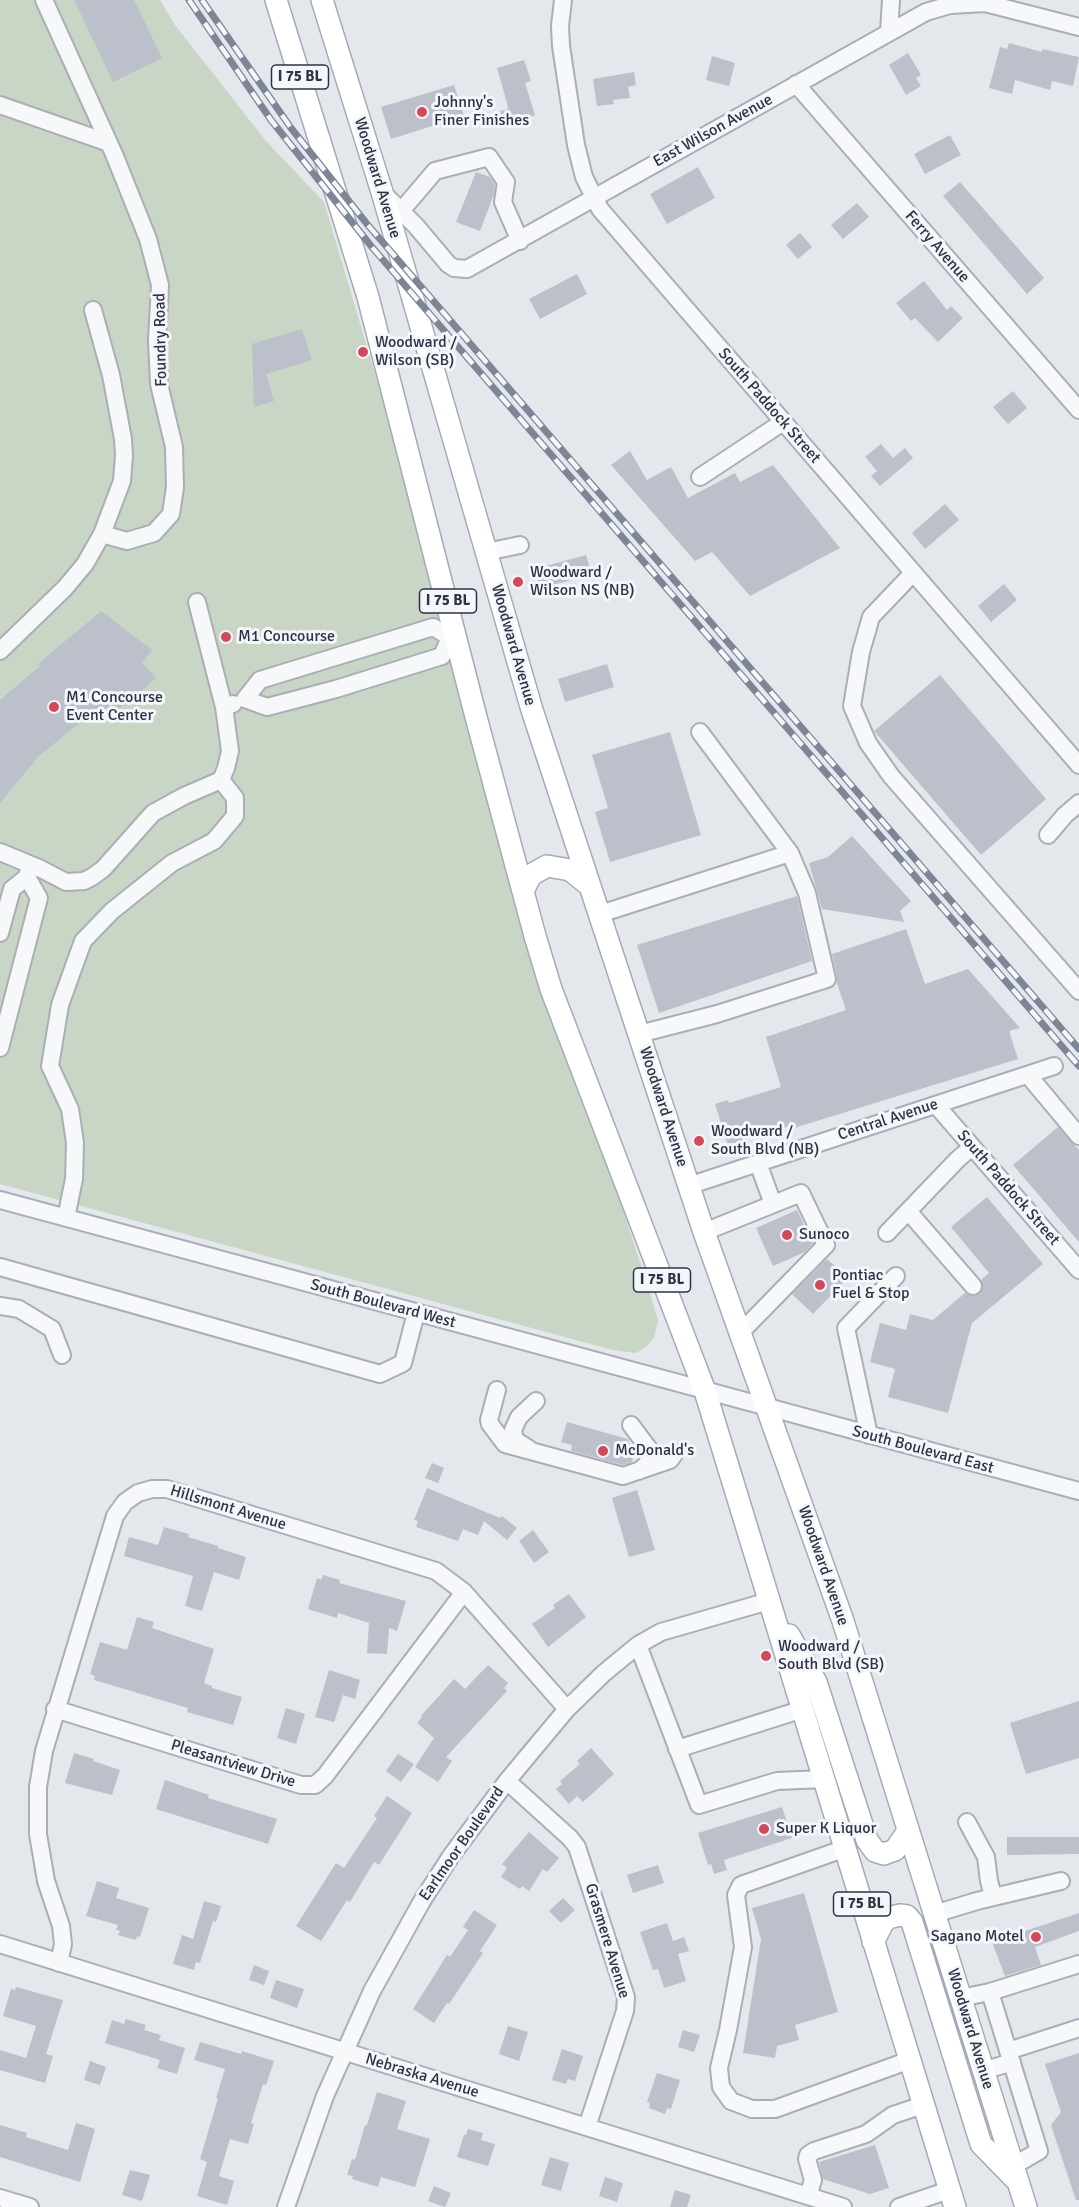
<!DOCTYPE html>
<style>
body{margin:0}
canvas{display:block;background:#e4e7ec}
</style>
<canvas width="1079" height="2207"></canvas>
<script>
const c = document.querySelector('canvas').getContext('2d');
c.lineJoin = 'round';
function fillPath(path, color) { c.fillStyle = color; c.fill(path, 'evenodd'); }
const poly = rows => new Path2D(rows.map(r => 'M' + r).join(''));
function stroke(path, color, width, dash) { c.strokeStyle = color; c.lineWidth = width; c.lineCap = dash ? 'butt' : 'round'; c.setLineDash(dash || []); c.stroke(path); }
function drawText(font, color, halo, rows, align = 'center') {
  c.font = font + ' Signika,sans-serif'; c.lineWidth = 6; c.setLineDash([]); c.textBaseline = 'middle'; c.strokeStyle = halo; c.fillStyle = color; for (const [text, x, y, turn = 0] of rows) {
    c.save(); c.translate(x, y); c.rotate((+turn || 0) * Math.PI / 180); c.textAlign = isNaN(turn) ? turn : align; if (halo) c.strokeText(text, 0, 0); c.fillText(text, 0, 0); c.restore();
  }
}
fillPath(poly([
 [0,0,160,0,175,25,266,141,324,202,504,809,587,1064,602,1143,656,1313,658,1321,654,1338,647,1346,636,1353,613,1350,0,1184]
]), '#c9d6c5');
fillPath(poly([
 [74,0,134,0,162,58,113,82],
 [1009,43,1042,52,1042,49,1079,57,1073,86,1052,81,1050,90,1015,80,1012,94,989,88,1000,47,1007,49],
 [908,53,921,75,916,78,921,86,906,95,889,65],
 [712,56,735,63,729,86,706,80],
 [524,60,531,81,525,83,535,115,530,117,531,119,506,128,500,111,508,109,507,103,497,68],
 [634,72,636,85,628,87,630,98,613,100,614,104,597,106,593,79],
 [454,85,464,116,391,139,381,107],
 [950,135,961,155,925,174,914,154],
 [698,167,715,198,667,224,650,194],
 [476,172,490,177,495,184,494,194,480,231,456,222],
 [960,182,1044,278,1027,294,943,196],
 [857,203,869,217,843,239,831,225],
 [800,233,812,247,798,259,786,245],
 [577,274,587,294,540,319,529,299],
 [924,281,947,310,951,306,963,318,938,342,915,318,911,321,896,303],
 [302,329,312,360,266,374,274,401,254,407,252,344],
 [1013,391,1027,408,1008,424,993,407],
 [881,444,893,458,905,448,913,458,880,486,871,476,877,471,865,457],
 [630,451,647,480,671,467,688,498,735,473,740,482,773,465,840,548,750,596,712,552,695,561,611,465],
 [945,504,959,520,925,549,912,533],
 [586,555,592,575,540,588,535,569],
 [1004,584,1017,600,991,622,978,606],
 [101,611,152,650,142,663,156,678,131,701,116,710,111,704,93,720,89,715,38,757,0,803,0,700,40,666,38,664],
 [607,664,614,687,565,702,558,679],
 [940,675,1046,799,981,855,874,731],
 [670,732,701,835,610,862,595,812,608,808,592,755],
 [852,836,911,901,900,911,904,922,822,909,809,863,828,857],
 [797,896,812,961,659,1013,637,945],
 [906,929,925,984,968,969,1020,1028,1009,1031,1018,1059,794,1128,793,1125,728,1145,715,1104,728,1100,729,1103,781,1087,766,1037,846,1010,837,983,837,977,832,954],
 [1058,1127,1079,1150,1079,1242,1013,1165],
 [987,1197,1043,1264,972,1323,948,1413,888,1397,895,1369,870,1362,880,1323,906,1330,910,1314,933,1320,965,1293,974,1296,980,1293,983,1285,981,1280,989,1273,951,1227],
 [797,1210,813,1243,805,1252,773,1266,756,1228],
 [827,1259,848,1278,813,1314,792,1294],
 [567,1422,628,1439,630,1444,635,1448,632,1462,623,1465,571,1451,572,1445,561,1442],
 [432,1463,444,1468,438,1483,425,1478],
 [427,1488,500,1518,502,1516,517,1528,507,1540,484,1521,478,1535,463,1529,458,1541,416,1527,418,1521,414,1520],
 [637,1490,655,1550,629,1557,612,1498],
 [164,1527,189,1534,188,1537,218,1546,218,1548,246,1557,239,1580,214,1572,202,1611,185,1606,193,1576,124,1556,129,1537,158,1545],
 [533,1530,549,1552,534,1563,519,1541],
 [323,1575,340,1580,339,1583,406,1601,397,1631,389,1628,387,1654,367,1653,369,1623,338,1613,337,1618,308,1609,317,1578,321,1580],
 [569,1594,586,1617,548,1647,532,1624,555,1608,553,1605],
 [137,1617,154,1622,152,1628,214,1649,204,1683,212,1686,212,1688,242,1697,233,1725,187,1712,188,1708,94,1680,95,1676,90,1674,100,1642,127,1650],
 [488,1665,508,1683,504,1688,507,1691,446,1757,452,1761,438,1782,415,1767,434,1738,417,1723,422,1717,421,1716,454,1679,465,1689],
 [329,1670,360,1680,355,1699,343,1695,334,1722,315,1717],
 [1079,1701,1079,1758,1026,1774,1010,1723],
 [286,1708,305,1714,296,1744,277,1738],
 [591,1748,614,1774,583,1802,577,1796,569,1804,556,1789,562,1784,560,1781,580,1764,577,1761],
 [74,1753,94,1759,93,1761,120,1770,112,1795,65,1783],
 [398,1754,414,1764,401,1782,386,1771],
 [165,1780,209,1795,208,1798,277,1819,268,1844,156,1809],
 [387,1796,412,1813,379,1865,374,1862,350,1902,347,1900,321,1941,296,1926,336,1863,344,1868,377,1818,374,1816],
 [782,1807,792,1838,724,1860,727,1870,714,1874,711,1864,708,1865,698,1833],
 [529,1832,559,1858,547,1872,543,1869,529,1891,522,1886,520,1889,501,1877,507,1868,502,1864],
 [1007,1837,1079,1837,1079,1854,1007,1855],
 [658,1865,664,1883,633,1893,627,1875],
 [97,1881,119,1888,116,1898,149,1908,140,1937,137,1936,136,1940,118,1935,120,1931,116,1930,118,1925,86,1916],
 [804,1893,838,2012,795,2025,799,2040,777,2046,775,2058,743,2053,761,1939,752,1908],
 [563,1898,575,1910,561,1923,549,1911],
 [204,1901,221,1906,216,1922,213,1921,200,1963,196,1962,194,1970,173,1964,182,1935,193,1939],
 [474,1910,497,1925,480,1951,483,1953,449,2004,447,2003,434,2023,413,2009,447,1955,450,1957,468,1930,463,1927],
 [1079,1913,1079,1931,1035,1947,1041,1965,1005,1976,992,1942],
 [667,1923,673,1941,684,1937,689,1951,678,1954,686,1981,664,1988,658,1969,653,1970,640,1932],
 [254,1965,269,1971,264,1985,249,1980],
 [276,1980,304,1989,297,2008,270,1998],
 [16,1987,63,2000,46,2054,53,2056,45,2083,0,2070,0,2050,26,2058,36,2026,3,2016,11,1989,15,1990],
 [126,2019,146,2025,144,2030,161,2035,159,2040,185,2048,177,2074,157,2068,160,2060,105,2043,112,2020,124,2024],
 [508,2026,528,2032,519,2061,499,2054],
 [683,2030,700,2035,694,2052,678,2047],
 [200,2042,241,2054,242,2051,274,2061,266,2085,263,2084,251,2123,254,2124,248,2144,230,2139,219,2176,234,2181,227,2205,197,2196,207,2162,200,2159,218,2098,216,2098,225,2069,194,2060],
 [562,2049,583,2056,575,2081,568,2079,566,2084,552,2080],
 [1079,2053,1079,2200,1076,2200,1051,2125,1061,2112,1045,2064],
 [90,2061,106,2067,100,2085,84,2080],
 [657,2073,680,2080,671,2109,667,2108,665,2114,649,2108,650,2103,647,2102],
 [377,2092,406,2101,397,2129,430,2139,415,2187,381,2177,378,2187,352,2179,353,2176,347,2175,352,2159,355,2160,365,2125,367,2125],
 [76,2123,95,2129,80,2182,0,2157,0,2125,27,2133,26,2137,68,2150],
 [468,2129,483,2133,481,2140,495,2144,488,2166,457,2157,464,2135,466,2135],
 [875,2145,889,2188,870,2194,823,2179,819,2162],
 [550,2157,569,2163,561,2191,541,2185],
 [130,2170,150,2175,142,2201,122,2195],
 [605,2177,623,2183,617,2202,599,2196],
 [434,2186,451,2193,445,2207,428,2201],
 [675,2190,691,2195,687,2207,670,2207]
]), '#bbc0ca');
const minor = poly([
 [44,0,114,154,148,239,160,285,157,340,159,384,174,447,175,487,171,514,154,533,127,541,102,534],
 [563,0,560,26,561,46,576,145,584,177,600,209,1079,765],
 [889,32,891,0],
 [796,84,1079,410],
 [0,105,109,143],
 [383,193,416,226,448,264,454,268,467,269,926,12,950,5,985,3,1079,27],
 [401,211,435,171,489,157,506,182,503,202,520,241],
 [700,477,783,422],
 [486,552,520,545],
 [913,573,871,617,861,652,852,706,868,743,891,776,1079,991],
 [197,602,224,707,233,704],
 [450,637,442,656,336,689,267,707,245,699,260,680,433,627,450,637,457,637],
 [0,651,65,588,85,564,102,534,122,481,124,455,123,439,111,375,93,310],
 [1048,835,1065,815,1079,803],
 [0,852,41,869,66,882,84,881,92,877,103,869,153,813,184,796,221,780,226,768,230,751,224,707],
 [600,914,790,853,700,732],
 [0,933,12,889,27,877,29,868],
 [639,1034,717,1014,827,979,807,893,790,853],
 [0,1048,39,898,27,877],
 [1028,1075,1079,1136],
 [936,1105,1079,1270],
 [758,1163,773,1204],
 [688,1186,1054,1066],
 [0,1200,1079,1491],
 [908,1211,973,1286],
 [66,1218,74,1179,75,1143,70,1109,50,1066,60,1005,83,941,112,911,172,863,214,841,235,816,235,798,221,780],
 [704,1232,801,1193,826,1245,740,1333],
 [887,1233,958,1159,972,1147],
 [0,1267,380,1374,403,1363,416,1313],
 [0,1306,19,1309,52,1329,62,1355],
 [497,1390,489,1420,490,1424,505,1444,623,1476,670,1460,675,1453],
 [631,1425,649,1449,649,1459,647,1464,639,1471],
 [869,1435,846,1328,896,1276],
 [529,1449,515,1440,513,1430,519,1417,536,1401],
 [638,1645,699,1805,777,1781,825,1779],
 [55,1709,301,1785,315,1785,325,1776,464,1592],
 [677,1749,803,1709],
 [507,1781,570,1838,577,1847,626,1997,625,2011,587,2127],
 [967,1822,986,1857,989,1881,993,1896],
 [846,1848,741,1885,736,1895,743,1947,728,2030,719,2068,721,2087,731,2101,752,2109,775,2109,910,2060],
 [934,1914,977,1901,1061,1881],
 [0,1944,843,2207],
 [59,1963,63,1944,61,1926,46,1881,38,1834,38,1787,44,1751,115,1516,125,1502,138,1493,152,1489,167,1489,436,1571,464,1592,567,1709],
 [990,1992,1039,2151,1013,2166],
 [960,1998,990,1992,1079,1964],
 [1008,2051,1079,2028],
 [983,2071,1012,2062],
 [808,2196,813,2180,807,2159,808,2155,814,2151,866,2134,893,2115,923,2105],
 [0,2198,30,2207],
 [286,2207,325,2096,372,1991,422,1901,451,1856,507,1781,567,1709,604,1673,638,1645,661,1632,769,1601],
 [899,2207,949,2190]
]);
const major = poly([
 [276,0,368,297,476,717,535,936,551,989,705,1391,955,2207],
 [322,0,382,192,532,710,704,1232,843,1621,1026,2207],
 [523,891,531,875,547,866,570,870,590,886],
 [789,1635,816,1682,867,1840,875,1851,884,1854,895,1850,908,1831],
 [873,1942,883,1923,888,1918,900,1915,907,1916,912,1922,981,2144,1015,2179]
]);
stroke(minor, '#a9aeb7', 20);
stroke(major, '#a3abb8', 24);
stroke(minor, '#f7f8fa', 16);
stroke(major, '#fff', 21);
const rail = poly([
 [189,0,271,120,371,246,1079,1066],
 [202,0,291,128,367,224,1079,1049]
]);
stroke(rail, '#7d8696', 7);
stroke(rail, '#f4f6f9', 4.5, [14]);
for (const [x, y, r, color] of [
 [422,112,6,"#d1495b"],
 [363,352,6,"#d1495b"],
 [518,582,6,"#d1495b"],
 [226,637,6,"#d1495b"],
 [54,707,6,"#d1495b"],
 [699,1141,6,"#d1495b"],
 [787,1235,6,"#d1495b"],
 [820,1285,6,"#d1495b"],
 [603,1451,6,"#d1495b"],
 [766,1656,6,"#d1495b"],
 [764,1829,6,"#d1495b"],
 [1036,1937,6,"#d1495b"]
]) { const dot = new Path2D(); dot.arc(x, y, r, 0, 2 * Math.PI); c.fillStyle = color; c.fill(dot); stroke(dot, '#f4f6f9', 2); }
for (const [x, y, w] of [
 [300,77,57],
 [448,601,57],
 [662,1280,57],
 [862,1904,57]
]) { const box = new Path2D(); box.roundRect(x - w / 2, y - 12, w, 24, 4.5); c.fillStyle = '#f4f6f9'; c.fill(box); stroke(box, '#2b3445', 1.5); }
drawText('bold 15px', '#2b3445', null, [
 ["I 75 BL",300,77],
 ["I 75 BL",448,601],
 ["I 75 BL",662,1280],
 ["I 75 BL",862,1904]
]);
drawText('16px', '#2b3445', '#f4f6f9', [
 ["Johnny's",434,103],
 ["Finer Finishes",434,121],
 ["Woodward /",375,343],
 ["Wilson (SB)",375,361],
 ["Woodward /",530,573],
 ["Wilson NS (NB)",530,591],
 ["M1 Concourse",238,637],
 ["M1 Concourse",66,698],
 ["Event Center",66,716],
 ["Woodward /",711,1132],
 ["South Blvd (NB)",711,1150],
 ["Sunoco",799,1235],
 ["Pontiac",832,1276],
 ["Fuel & Stop",832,1294],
 ["McDonald's",615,1451],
 ["Woodward /",778,1647],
 ["South Blvd (SB)",778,1665],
 ["Super K Liquor",776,1829],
 ["Sagano Motel",1024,1937,"right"]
], 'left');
drawText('16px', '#2b3445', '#f4f6f9', [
 ["East Wilson Avenue",713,131,-29],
 ["Woodward Avenue",377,178,73],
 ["Ferry Avenue",937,247,49],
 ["Foundry Road",161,340,-91],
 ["South Paddock Street",769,406,49],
 ["Woodward Avenue",513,645,74],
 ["Woodward Avenue",663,1107,72],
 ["Central Avenue",888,1120,-18],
 ["South Paddock Street",1008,1188,49],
 ["South Boulevard West",383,1304,15],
 ["South Boulevard East",923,1450,15],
 ["Hillsmont Avenue",228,1508,17],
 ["Woodward Avenue",823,1566,71],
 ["Pleasantview Drive",233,1764,17],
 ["Earlmoor Boulevard",462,1844,-55],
 ["Grasmere Avenue",607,1941,73],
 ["Woodward Avenue",970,2029,73],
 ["Nebraska Avenue",422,2076,17]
]);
</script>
